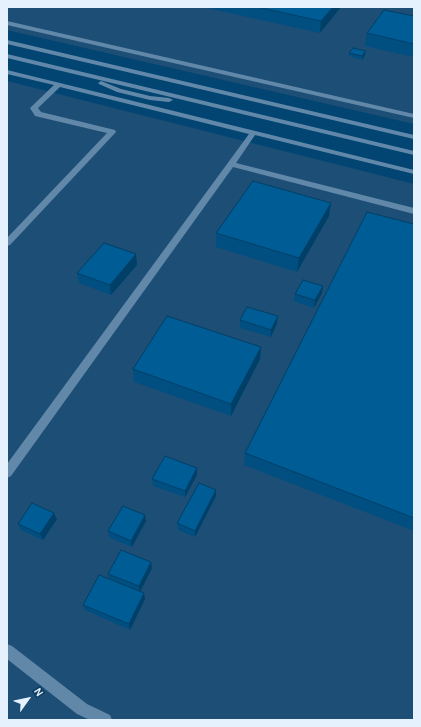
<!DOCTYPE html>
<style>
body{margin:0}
#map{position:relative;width:421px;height:727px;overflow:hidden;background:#024572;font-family:Karla,sans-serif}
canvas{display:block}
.frame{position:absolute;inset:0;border:8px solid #e5f1fc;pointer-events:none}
.north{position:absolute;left:8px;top:679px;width:40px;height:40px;-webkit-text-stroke:3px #0d3b5d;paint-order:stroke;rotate:57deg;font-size:11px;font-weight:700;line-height:16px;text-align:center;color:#e5f1fc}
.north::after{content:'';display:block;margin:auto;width:14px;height:18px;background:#e5f1fc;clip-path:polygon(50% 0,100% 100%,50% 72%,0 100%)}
</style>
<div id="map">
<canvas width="421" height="727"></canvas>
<div class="frame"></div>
<div class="north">N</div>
</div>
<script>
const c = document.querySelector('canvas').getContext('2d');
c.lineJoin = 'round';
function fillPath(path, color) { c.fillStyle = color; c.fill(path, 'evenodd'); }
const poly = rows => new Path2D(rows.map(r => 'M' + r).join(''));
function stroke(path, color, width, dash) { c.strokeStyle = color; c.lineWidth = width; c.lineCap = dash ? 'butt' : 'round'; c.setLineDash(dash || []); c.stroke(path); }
fillPath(poly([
 [7,7,414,7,414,124,7,30],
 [7,81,414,184,414,720,7,720]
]), '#1d4e76');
fillPath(poly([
 [7,21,414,114,414,118,7,25,7,21],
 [7,40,414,135,414,139,7,44,7,40],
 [7,54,414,151,414,155,7,58,7,54],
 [7,70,414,170,414,174,255,135,236,163,414,208,414,214,233,167,11,476,7,478,7,464,249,134,60,87,38,108,41,112,115,130,116,132,10,245,7,246,7,238,107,133,35,116,30,108,54,85,7,74,7,70],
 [101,81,121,89,150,96,169,98,173,100,169,102,150,100,117,92,99,84,98,83,101,81],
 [7,644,12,646,87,704,110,715,112,720,90,720,77,714,7,659,7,644]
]), '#6288a9');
fillPath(poly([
 [203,7,341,7,320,33],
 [414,16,414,57,365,46,367,33],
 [349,53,365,55,362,60,349,56],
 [331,203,329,216,297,272,216,247,216,233],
 [414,224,414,531,244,465,245,453],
 [136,254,137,265,111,295,79,283,77,273],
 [323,286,322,293,314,308,294,301,295,294],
 [240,320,277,323,271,337,240,328],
 [261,347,260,359,231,416,134,382,133,369],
 [197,475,185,497,153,486,152,479],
 [216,490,216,496,195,537,178,530,177,523],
 [57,519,43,540,21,530,18,524],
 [146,521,132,547,110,538,108,531],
 [152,568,140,591,145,599,130,630,85,610,83,605,109,579,108,574]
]), '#004f80');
fillPath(poly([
 [333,7,341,7,320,33,321,21],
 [366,51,365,55,362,60,362,56],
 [331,203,329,216,297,272,299,258],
 [136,254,137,265,111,295,110,285],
 [323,286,322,293,314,308,315,300],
 [278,316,277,323,271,337,271,330],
 [261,347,260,359,231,416,231,404],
 [197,468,197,475,185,497,185,491],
 [216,490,216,496,195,537,195,531],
 [54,513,57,519,43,540,40,534],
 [145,515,146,521,132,547,131,541],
 [151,562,152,568,140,592,139,586],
 [144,593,145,599,130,630,129,624]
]), '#004068');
const building = poly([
 [257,7,333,7,321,21,257,7],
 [384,10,414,16,414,44,367,33,384,10],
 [353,48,366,51,362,56,349,53,353,48],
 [253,181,331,203,299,258,216,233,253,181],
 [367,212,414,224,414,518,245,453,367,212],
 [104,243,136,254,110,285,77,273,104,243],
 [303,280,323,286,315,300,295,294,303,280],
 [247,307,278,316,271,330,240,320,247,307],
 [167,316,261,347,231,404,133,369,167,316],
 [165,456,197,468,185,491,152,479,165,456],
 [199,483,216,490,195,531,177,523,199,483],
 [32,503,54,513,40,534,18,524,32,503],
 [123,506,145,515,131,541,108,531,123,506],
 [121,550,151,562,139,586,108,574,121,550],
 [99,575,144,593,129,624,83,605,99,575]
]);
fillPath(building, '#005c95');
stroke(building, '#004068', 1);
</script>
